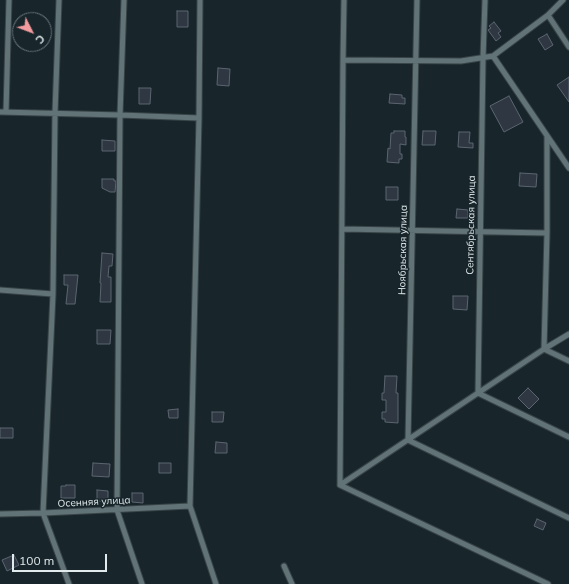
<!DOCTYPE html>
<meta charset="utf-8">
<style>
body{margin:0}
#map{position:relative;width:569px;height:584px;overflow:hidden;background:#18262b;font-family:Mulish,sans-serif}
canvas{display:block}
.north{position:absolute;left:12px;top:12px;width:40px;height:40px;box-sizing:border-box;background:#18262b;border:1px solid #687479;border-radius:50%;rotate:132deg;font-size:11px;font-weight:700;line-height:16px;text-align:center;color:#e1eaed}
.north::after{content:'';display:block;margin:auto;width:14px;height:18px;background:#f49b9f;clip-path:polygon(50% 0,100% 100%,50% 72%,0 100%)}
.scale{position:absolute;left:12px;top:554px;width:95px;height:18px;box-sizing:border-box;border:2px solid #e1eaed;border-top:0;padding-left:5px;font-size:12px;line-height:14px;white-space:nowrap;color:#e1eaed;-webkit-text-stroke:3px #18262b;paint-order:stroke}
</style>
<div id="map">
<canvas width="569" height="584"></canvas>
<div class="north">С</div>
<div class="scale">100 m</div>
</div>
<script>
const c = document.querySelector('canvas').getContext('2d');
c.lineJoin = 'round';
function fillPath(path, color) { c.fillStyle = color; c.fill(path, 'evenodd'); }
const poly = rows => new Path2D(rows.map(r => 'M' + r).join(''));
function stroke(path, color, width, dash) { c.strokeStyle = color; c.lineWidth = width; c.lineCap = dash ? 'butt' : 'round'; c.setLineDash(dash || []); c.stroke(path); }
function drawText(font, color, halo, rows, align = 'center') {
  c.font = font + ' Mulish,sans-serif'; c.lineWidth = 3; c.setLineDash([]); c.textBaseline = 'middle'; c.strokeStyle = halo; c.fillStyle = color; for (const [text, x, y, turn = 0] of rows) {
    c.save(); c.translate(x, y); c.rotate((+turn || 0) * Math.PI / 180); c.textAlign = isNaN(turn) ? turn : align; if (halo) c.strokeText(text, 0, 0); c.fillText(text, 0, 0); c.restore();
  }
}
const building = poly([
 [177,11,188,11,188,27,177,27,177,11],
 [494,22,501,31,498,33,501,37,496,41,488,30,491,28,489,26,494,22],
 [547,34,553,45,545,50,538,39,547,34],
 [218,68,230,69,229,86,217,85,218,68],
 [569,77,569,102,557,85,569,77],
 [139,88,151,88,150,104,139,104,139,88],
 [390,94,402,95,402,98,405,98,405,104,389,103,390,94],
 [509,96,523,122,504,132,490,106,509,96],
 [394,131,405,131,405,137,406,137,406,145,400,144,400,154,402,154,402,159,399,159,399,163,387,162,388,148,390,149,391,133,394,133,394,131],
 [423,131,436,131,435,145,422,145,423,131],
 [459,132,470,132,469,143,473,143,473,148,458,147,459,132],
 [102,140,115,141,115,151,102,151,102,140],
 [520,173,537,174,536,187,519,186,520,173],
 [102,179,114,179,114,181,116,181,115,192,110,192,102,188,102,179],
 [386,187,398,187,398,200,386,200,386,187],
 [457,209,468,210,468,218,456,218,457,209],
 [102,253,113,254,112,266,109,266,108,277,111,277,111,302,100,302,101,283,100,283,102,253],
 [64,275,78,275,75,304,66,304,68,285,64,285,64,275],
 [453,296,468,296,467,310,453,309,453,296],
 [97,330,111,330,110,344,97,344,97,330],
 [385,376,397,376,396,393,398,393,398,423,385,422,385,419,382,419,382,412,386,412,386,400,382,400,382,393,384,393,385,376],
 [528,388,539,399,529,409,518,398,528,388],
 [178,409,178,418,169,418,168,410,178,409],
 [212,412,224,412,223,422,212,422,212,412],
 [0,428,13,428,13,438,0,438,0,428],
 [216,442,227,443,227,453,215,453,216,442],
 [93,463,110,464,109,477,92,476,93,463],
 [159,463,171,463,171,473,159,473,159,463],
 [66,485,75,485,75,498,61,498,61,486,66,486,66,485],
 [97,490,108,491,108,502,97,501,97,490],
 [132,493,143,493,143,503,132,502,132,493],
 [537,519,546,523,543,530,534,526,537,519],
 [14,555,19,565,7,571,2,560,14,555]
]);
fillPath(building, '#2f3842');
stroke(building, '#5b6570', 1);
const minor = poly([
 [59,0,55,113,53,294,43,513,69,584],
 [124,0,120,115,117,510,142,584],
 [200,0,199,118,190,506,216,584],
 [417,0,408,440,569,518],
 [485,0,483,58,478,393,569,437],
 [563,0,548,15,569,47],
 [548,15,493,56,461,61,343,60,340,485,544,349,569,334],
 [493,56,569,168],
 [343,60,344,0],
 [0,112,120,115,199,118],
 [6,112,9,0],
 [342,229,547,233,544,349,569,361],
 [547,233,547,137],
 [0,290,53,294],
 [340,485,548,584],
 [0,514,43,513,190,506],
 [284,566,292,584]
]);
stroke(minor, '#384447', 7);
stroke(minor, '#627378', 5);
drawText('10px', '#e1eaed', '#18262b', [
 ["Сентябрьская улица",471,225,-89],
 ["Ноябрьская улица",403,250,-89],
 ["Осенняя улица",94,502,-3]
]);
</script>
